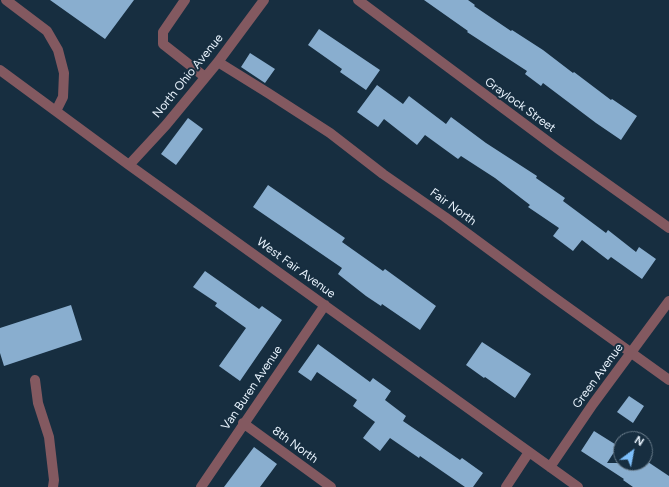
<!DOCTYPE html>
<style>
body{margin:0}
#map{position:relative;width:669px;height:487px;overflow:hidden;background:#172e40;font-family:Figtree,sans-serif}
canvas{display:block}
.north{position:absolute;left:613px;top:431px;width:40px;height:40px;box-sizing:border-box;background:#172e40;border:1px solid #6b7d8c;border-radius:50%;rotate:32deg;font-size:11px;font-weight:700;line-height:16px;text-align:center;color:#e8f3fd}
.north::after{content:'';display:block;margin:auto;width:14px;height:18px;background:#7dbef9;clip-path:polygon(50% 0,100% 100%,50% 72%,0 100%)}
</style>
<div id="map">
<canvas width="669" height="487"></canvas>
<div class="north">N</div>
</div>
<script>
const c = document.querySelector('canvas').getContext('2d');
c.lineJoin = 'round';
function fillPath(path, color) { c.fillStyle = color; c.fill(path, 'evenodd'); }
const poly = rows => new Path2D(rows.map(r => 'M' + r).join(''));
function stroke(path, color, width, dash) { c.strokeStyle = color; c.lineWidth = width; c.lineCap = dash ? 'butt' : 'round'; c.setLineDash(dash || []); c.stroke(path); }
function drawText(font, color, halo, rows, align = 'center') {
  c.font = font + ' Figtree,sans-serif'; c.lineWidth = 4; c.setLineDash([]); c.textBaseline = 'middle'; c.strokeStyle = halo; c.fillStyle = color; for (const [text, x, y, turn = 0] of rows) {
    c.save(); c.translate(x, y); c.rotate((+turn || 0) * Math.PI / 180); c.textAlign = isNaN(turn) ? turn : align; if (halo) c.strokeText(text, 0, 0); c.fillText(text, 0, 0); c.restore();
  }
}
fillPath(poly([
 [50,0,134,0,105,39],
 [424,0,468,0,475,5,474,6,511,31,512,30,543,50,573,73,574,72,611,100,612,99,637,116,621,140,596,123,543,83,541,86,525,74,527,71,467,32,468,31],
 [319,29,380,70,366,90,340,72,342,69,308,45],
 [250,53,275,69,265,83,241,67],
 [377,85,403,104,409,96,446,124,451,117,486,143,537,176,536,178,565,198,563,201,606,233,608,230,636,252,639,247,656,259,642,279,611,257,608,260,582,240,573,251,553,236,559,228,528,207,530,205,495,178,461,156,458,159,425,135,417,145,384,119,378,127,357,112],
 [188,118,203,129,176,165,161,154],
 [268,185,345,238,342,242,383,271,385,269,436,306,420,330,382,304,381,306,366,296,338,274,342,268,253,207],
 [205,271,259,309,262,306,282,320,240,381,219,366,246,328,215,306,217,303,193,287],
 [71,305,82,340,4,366,0,353,0,328],
 [482,342,531,374,515,398,485,377,484,378,466,365],
 [318,344,370,382,373,378,391,391,385,400,406,416,403,421,460,460,462,458,483,473,473,487,465,487,420,456,419,458,390,438,380,451,363,438,375,422,353,406,357,400,317,372,311,381,298,372],
 [629,396,644,406,633,423,617,412],
 [594,431,618,446,607,463,643,463,645,465,645,460,669,476,669,487,633,487,623,480,624,479,581,451],
 [254,447,277,464,260,487,224,487]
]), '#89aecf');
stroke(poly([
 [6,0,47,31,58,50,64,73,63,97,56,111],
 [185,0,163,32,163,44,205,77],
 [358,0,558,149,669,228],
 [218,62,268,93,330,133,383,174,445,217,548,293,669,380],
 [0,70,129,165,578,487],
 [129,165,166,125,218,62,264,0],
 [35,380,38,403,49,437,54,480,53,487],
 [243,423,331,487],
 [550,467,593,404,669,301],
 [201,487,325,305],
 [506,487,529,452]
]), '#835960', 10);
drawText('12px', '#e8f3fd', '#172e40', [
 ["North Ohio Avenue",188,76,-51],
 ["Graylock Street",520,105,36],
 ["Fair North",453,207,36],
 ["West Fair Avenue",296,268,36],
 ["Green Avenue",598,376,-54],
 ["Van Buren Avenue",252,388,-56],
 ["8th North",295,445,36]
]);
</script>
